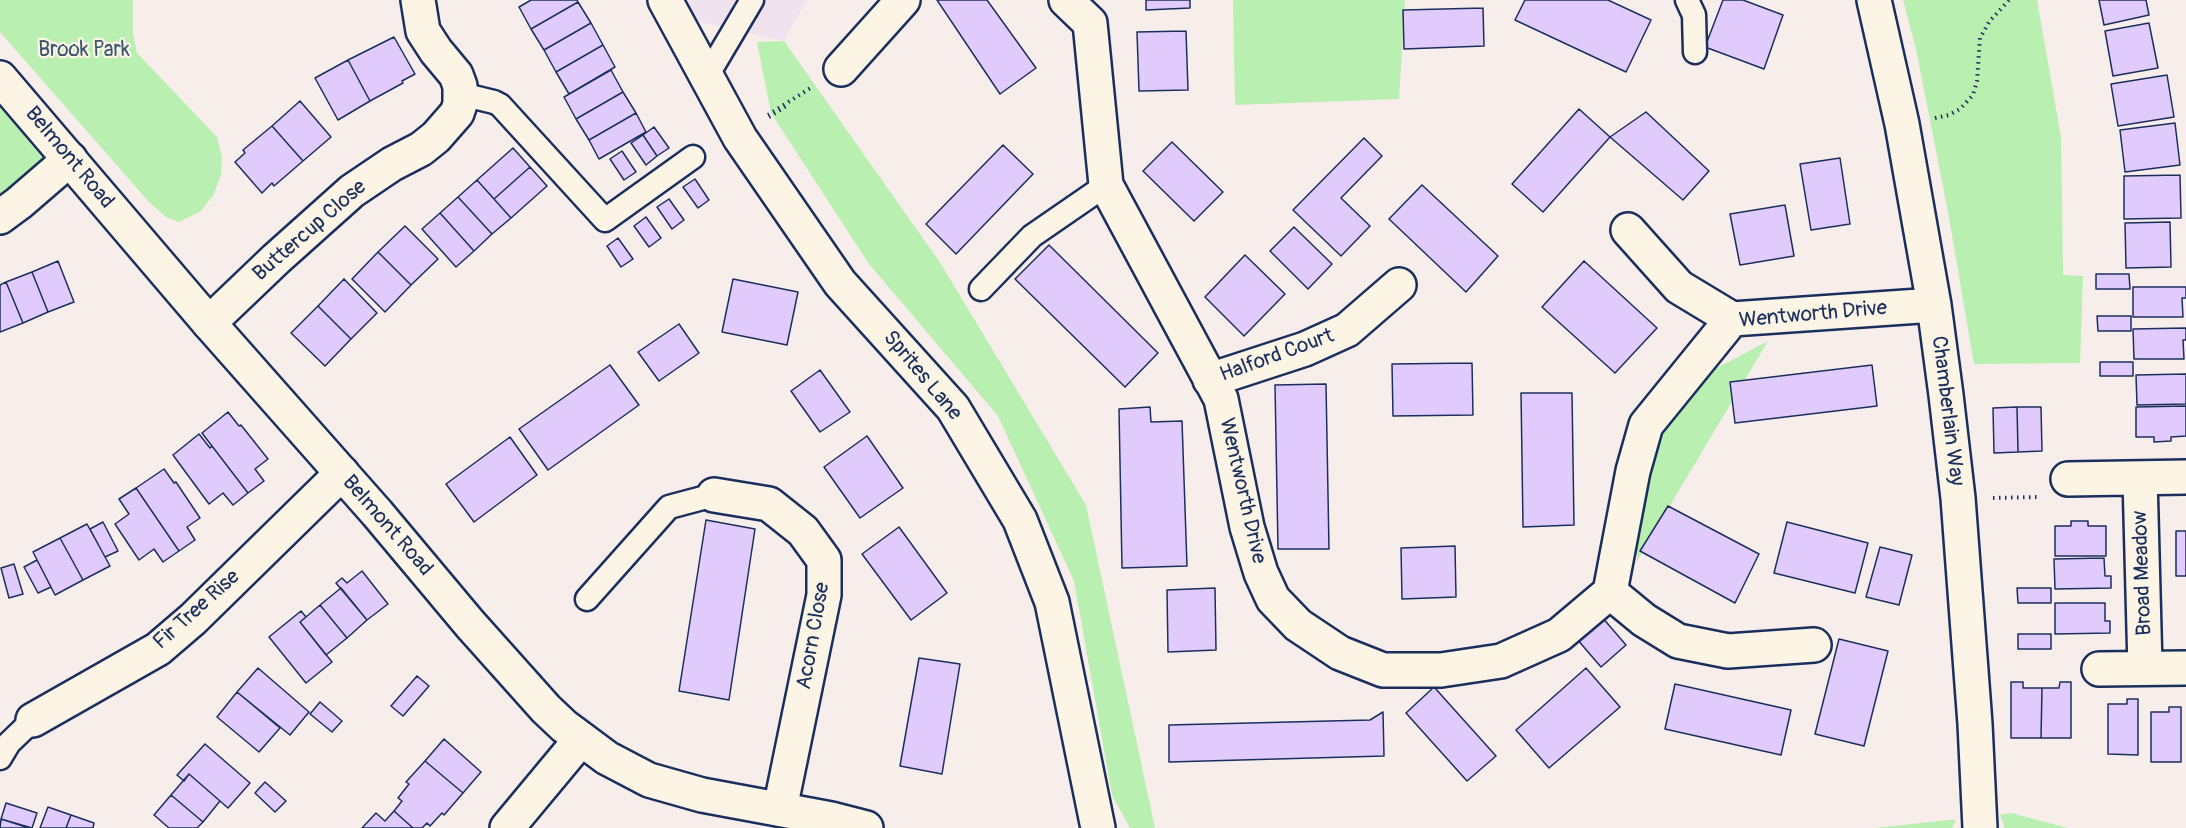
<!DOCTYPE html>
<style>
body{margin:0}
canvas{display:block;background:#f7edea}
</style>
<canvas width="2186" height="828"></canvas>
<script>
const c = document.querySelector('canvas').getContext('2d');
c.lineJoin = 'round';
function fillPath(path, color) { c.fillStyle = color; c.fill(path, 'evenodd'); }
const poly = rows => new Path2D(rows.map(r => 'M' + r).join(''));
function stroke(path, color, width, dash) { c.strokeStyle = color; c.lineWidth = width; c.lineCap = dash ? 'butt' : 'round'; c.setLineDash(dash || []); c.stroke(path); }
function drawText(font, color, halo, rows, align = 'center') {
  c.font = font + ' Pangolin,sans-serif'; c.lineWidth = 4.5; c.setLineDash([]); c.textBaseline = 'middle'; c.strokeStyle = halo; c.fillStyle = color; for (const [text, x, y, turn = 0] of rows) {
    c.save(); c.translate(x, y); c.rotate((+turn || 0) * Math.PI / 180); c.textAlign = isNaN(turn) ? turn : align; if (halo) c.strokeText(text, 0, 0); c.fillText(text, 0, 0); c.restore();
  }
}
fillPath(poly([
 [684,0,807,0,784,41,695,21]
]), '#f0e3ef');
fillPath(poly([
 [0,0,133,0,133,34,137,53,217,137,222,157,221,175,214,194,201,211,179,222,166,217,149,202,0,32],
 [1233,0,1405,0,1399,99,1235,105],
 [1903,0,2037,0,2061,137,2063,275,2083,276,2080,363,1974,364,1948,212,1916,49],
 [784,41,941,264,1086,505,1155,828,1130,828,1112,795,1074,581,998,416,869,264,771,113,757,42],
 [0,78,70,159,0,217],
 [1768,341,1637,561,1637,515,1653,436,1700,377],
 [2011,813,2068,828,2005,828,2000,815],
 [1948,820,1956,820,1952,828,1875,828]
]), '#b9efb0');
const building = poly([
 [531,0,577,0,578,2,531,29,519,7,531,0],
 [937,0,987,0,1036,68,1000,94,937,0],
 [1146,0,1190,0,1190,8,1146,10,1146,0],
 [1525,0,1608,0,1651,20,1626,72,1515,20,1525,0],
 [1723,0,1743,0,1783,15,1764,69,1705,47,1723,0],
 [2099,0,2146,0,2149,15,2104,25,2099,0],
 [578,2,591,23,544,50,531,29,578,2],
 [1483,8,1484,46,1404,49,1403,10,1483,8],
 [591,23,603,45,556,72,544,50,591,23],
 [2149,23,2158,68,2113,76,2105,31,2149,23],
 [1186,31,1188,90,1139,91,1137,32,1186,31],
 [394,37,415,74,402,81,403,83,370,101,348,60,394,37],
 [603,45,615,67,569,94,556,72,603,45],
 [348,60,370,101,338,120,315,78,348,60],
 [611,70,623,92,576,119,564,97,611,70],
 [2167,75,2174,117,2118,126,2111,84,2167,75],
 [623,92,636,113,589,140,576,119,623,92],
 [300,101,331,137,303,161,272,126,300,101],
 [1579,109,1610,137,1543,212,1512,184,1579,109],
 [1646,112,1709,171,1683,200,1610,137,1646,112],
 [636,113,646,132,599,159,589,140,636,113],
 [2175,123,2180,165,2125,172,2120,130,2175,123],
 [272,126,303,161,274,186,272,183,262,193,235,162,245,153,243,150,272,126],
 [654,127,669,148,657,156,643,135,654,127],
 [643,135,657,156,646,165,631,143,643,135],
 [1364,138,1382,156,1341,198,1370,226,1341,256,1293,210,1364,138],
 [1172,142,1223,192,1194,221,1143,171,1172,142],
 [1003,145,1033,174,956,254,926,224,1003,145],
 [513,148,530,167,494,199,477,180,513,148],
 [622,151,636,172,624,180,610,159,622,151],
 [1840,158,1850,224,1811,230,1800,164,1840,158],
 [530,167,547,186,511,218,494,199,530,167],
 [2180,175,2181,218,2124,219,2124,176,2180,175],
 [695,179,709,200,698,208,683,187,695,179],
 [477,180,511,218,492,234,458,197,477,180],
 [1422,185,1498,256,1466,292,1389,219,1422,185],
 [458,197,492,234,474,251,440,213,458,197],
 [669,199,684,220,672,229,657,207,669,199],
 [1785,205,1794,256,1740,265,1730,214,1785,205],
 [440,213,474,251,456,267,422,229,440,213],
 [646,217,661,238,649,247,634,226,646,217],
 [2170,222,2171,267,2126,268,2125,223,2170,222],
 [405,226,438,259,411,285,378,252,405,226],
 [1294,227,1332,264,1308,289,1270,251,1294,227],
 [618,238,633,259,621,267,607,246,618,238],
 [1049,245,1158,353,1125,387,1015,279,1049,245],
 [378,252,411,285,385,312,352,279,378,252],
 [1245,255,1285,294,1244,336,1205,297,1245,255],
 [58,261,74,302,48,312,32,272,58,261],
 [1584,261,1657,328,1615,373,1542,307,1584,261],
 [32,272,48,312,23,323,6,282,32,272],
 [2096,274,2129,274,2130,289,2096,289,2096,274],
 [344,279,377,313,351,339,318,306,344,279],
 [733,279,798,292,787,345,722,332,733,279],
 [6,282,23,323,0,332,0,285,6,282],
 [2133,287,2186,287,2186,298,2182,298,2183,317,2133,317,2133,287],
 [318,306,351,339,325,366,291,333,318,306],
 [2097,316,2131,316,2131,331,2098,331,2097,316],
 [679,324,699,353,659,381,638,352,679,324],
 [2186,328,2186,340,2183,340,2184,359,2134,359,2133,329,2186,328],
 [2100,362,2133,362,2133,376,2100,376,2100,362],
 [1472,363,1473,415,1393,416,1392,364,1472,363],
 [610,365,639,405,548,470,519,429,610,365],
 [1872,365,1877,406,1735,423,1730,382,1872,365],
 [820,370,850,412,820,432,791,391,820,370],
 [2186,374,2186,404,2137,405,2136,375,2186,374],
 [1326,384,1329,549,1278,549,1275,385,1326,384],
 [1521,393,1572,393,1574,525,1523,527,1521,393],
 [2186,406,2186,436,2171,437,2171,441,2154,442,2154,437,2136,437,2136,407,2186,406],
 [1150,407,1151,422,1182,421,1187,566,1122,568,1119,409,1150,407],
 [2017,407,2018,452,1994,453,1993,408,2017,407],
 [2017,407,2041,407,2042,451,2018,452,2017,407],
 [228,412,239,426,241,425,268,459,255,469,264,481,248,493,202,433,228,412],
 [199,434,210,448,212,446,248,493,233,505,223,493,209,504,173,455,199,434],
 [867,436,903,488,860,518,824,467,867,436],
 [510,437,537,475,474,522,446,484,510,437],
 [164,469,174,483,176,482,200,518,187,527,195,540,179,551,136,488,164,469],
 [136,488,179,551,163,562,154,549,139,560,115,524,129,514,119,499,136,488],
 [1668,506,1759,554,1735,603,1640,551,1668,506],
 [706,520,755,529,729,700,679,691,706,520],
 [2071,521,2088,521,2088,526,2106,526,2106,556,2055,556,2055,526,2071,526,2071,521],
 [103,522,118,551,105,557,90,529,103,522],
 [1787,522,1868,543,1855,593,1774,573,1787,522],
 [87,524,110,566,83,580,60,538,87,524],
 [899,527,947,593,911,620,862,554,899,527],
 [2176,531,2186,531,2186,576,2176,576,2176,531],
 [60,538,83,580,55,595,33,552,60,538],
 [1455,546,1456,597,1402,599,1401,548,1455,546],
 [1880,547,1912,555,1899,605,1866,597,1880,547],
 [2104,558,2105,576,2111,576,2111,588,2055,589,2054,559,2104,558],
 [37,560,51,587,38,593,24,567,37,560],
 [14,564,23,594,9,598,1,568,14,564],
 [362,571,388,604,367,620,336,583,342,578,347,583,362,571],
 [341,588,367,620,347,638,320,605,341,588],
 [1215,588,1216,650,1168,652,1167,590,1215,588],
 [2017,588,2051,588,2051,603,2018,603,2017,588],
 [2055,603,2105,603,2105,621,2110,621,2110,633,2055,634,2055,603],
 [320,605,347,638,326,655,300,622,320,605],
 [1595,609,1626,645,1601,667,1570,631,1595,609],
 [301,611,306,617,300,622,332,662,306,683,269,637,301,611],
 [2018,634,2051,634,2051,649,2018,649,2018,634],
 [1839,639,1888,651,1864,746,1815,734,1839,639],
 [919,658,960,664,942,774,900,766,919,658],
 [258,668,309,712,290,735,237,692,258,668],
 [1586,668,1620,707,1549,768,1516,730,1586,668],
 [417,676,429,686,403,716,391,706,417,676],
 [2011,682,2023,682,2023,688,2042,688,2041,738,2011,738,2011,682],
 [2060,682,2071,682,2071,738,2041,738,2042,688,2059,688,2060,682],
 [1675,684,1791,710,1781,755,1665,729,1675,684],
 [1434,687,1496,756,1467,781,1406,713,1434,687],
 [237,692,280,728,259,752,217,717,237,692],
 [2127,699,2138,699,2138,755,2108,754,2108,704,2127,704,2127,699],
 [320,702,342,721,332,732,310,714,320,702],
 [2169,707,2181,707,2181,762,2151,762,2151,712,2169,712,2169,707],
 [1383,712,1384,756,1169,762,1169,725,1370,720,1383,712],
 [444,739,481,772,463,793,425,761,444,739],
 [205,744,250,783,228,808,189,774,184,781,177,775,205,744],
 [425,761,463,793,444,815,442,813,430,826,427,823,422,828,413,828,394,811,402,801,398,798,409,784,406,782,425,761],
 [189,774,220,801,203,822,171,795,189,774],
 [265,782,286,801,275,812,255,793,265,782],
 [171,795,203,822,197,828,169,828,154,815,171,795],
 [6,803,37,813,32,828,1,819,6,803],
 [48,807,71,815,66,828,40,828,48,807],
 [394,811,413,828,362,828,376,813,385,821,394,811],
 [71,815,94,823,93,828,66,828,71,815],
 [1,819,29,828,0,828,1,819]
]);
fillPath(building, '#e1cbfc');
stroke(building, '#1b2f5e', 1.5);
const lane = poly([
 [1687,0,1694,15,1695,52],
 [707,76,752,0],
 [461,94,494,102,500,105,605,220,693,157],
 [981,289,1032,236,1106,185],
 [587,599,669,507,714,495],
 [0,758,9,743,33,720]
]);
const street = poly([
 [665,0,740,138,840,283,953,408,1020,520,1052,602,1098,828],
 [1066,0,1090,23,1106,185,1221,399,1247,527,1261,573,1273,599,1298,625,1340,653,1383,670,1441,670,1501,661,1559,635,1610,592,1633,471,1646,425,1732,319,1934,305],
 [1874,0,1902,124,1934,305,1946,395,1958,498,1975,724,1980,828],
 [841,69,903,0],
 [0,217,19,203,70,159],
 [1628,230,1679,287,1732,319],
 [209,323,276,259,352,191,392,164,421,149,436,137,457,113,460,104,460,86,456,75,436,51,423,31,418,0],
 [1210,380,1305,349,1347,330,1399,285],
 [2140,478,2145,668],
 [2068,479,2186,477],
 [714,495,769,504,803,531,824,560,824,595,780,809],
 [1610,592,1644,620,1678,641,1728,651,1814,645],
 [2099,669,2186,668],
 [33,720,158,649,193,619,342,473],
 [507,828,581,739]
]);
const secondary = poly([
 [0,78,209,323,377,513,470,624,546,709,564,726,607,758,649,780,702,795,831,819,866,828]
]);
stroke(lane, '#1b2f5e', 27);
stroke(street, '#1b2f5e', 38);
stroke(secondary, '#1b2f5e', 38);
stroke(poly([
 [768,115,812,87],
 [769,117,788,105],
 [1935,118,1949,115,1960,109,1973,95,1977,81,1980,38,1989,22,2009,0],
 [1993,498,2039,497]
]), '#1b2f5e', 4, [1.5, 4.5]);
stroke(lane, '#fcf5e5', 22);
stroke(street, '#fcf5e5', 33);
stroke(secondary, '#fcf5e5', 33);
drawText('21px', '#3b556e', '#fcf5e5', [
 ["Brook Park",84,51]
]);
drawText('21px', '#1b2f5e', '#fcf5e5', [
 ["Belmont Road",69,158,50],
 ["Buttercup Close",310,231,-41],
 ["Wentworth Drive",1813,315,-5],
 ["Halford Court",1277,356,-20],
 ["Sprites Lane",922,376,50],
 ["Chamberlain Way",1947,411,83],
 ["Wentworth Drive",1242,491,77],
 ["Belmont Road",387,526,49],
 ["Broad Meadow",2143,573,-92],
 ["Fir Tree Rise",197,610,-42],
 ["Acorn Close",814,636,-80]
]);
</script>
